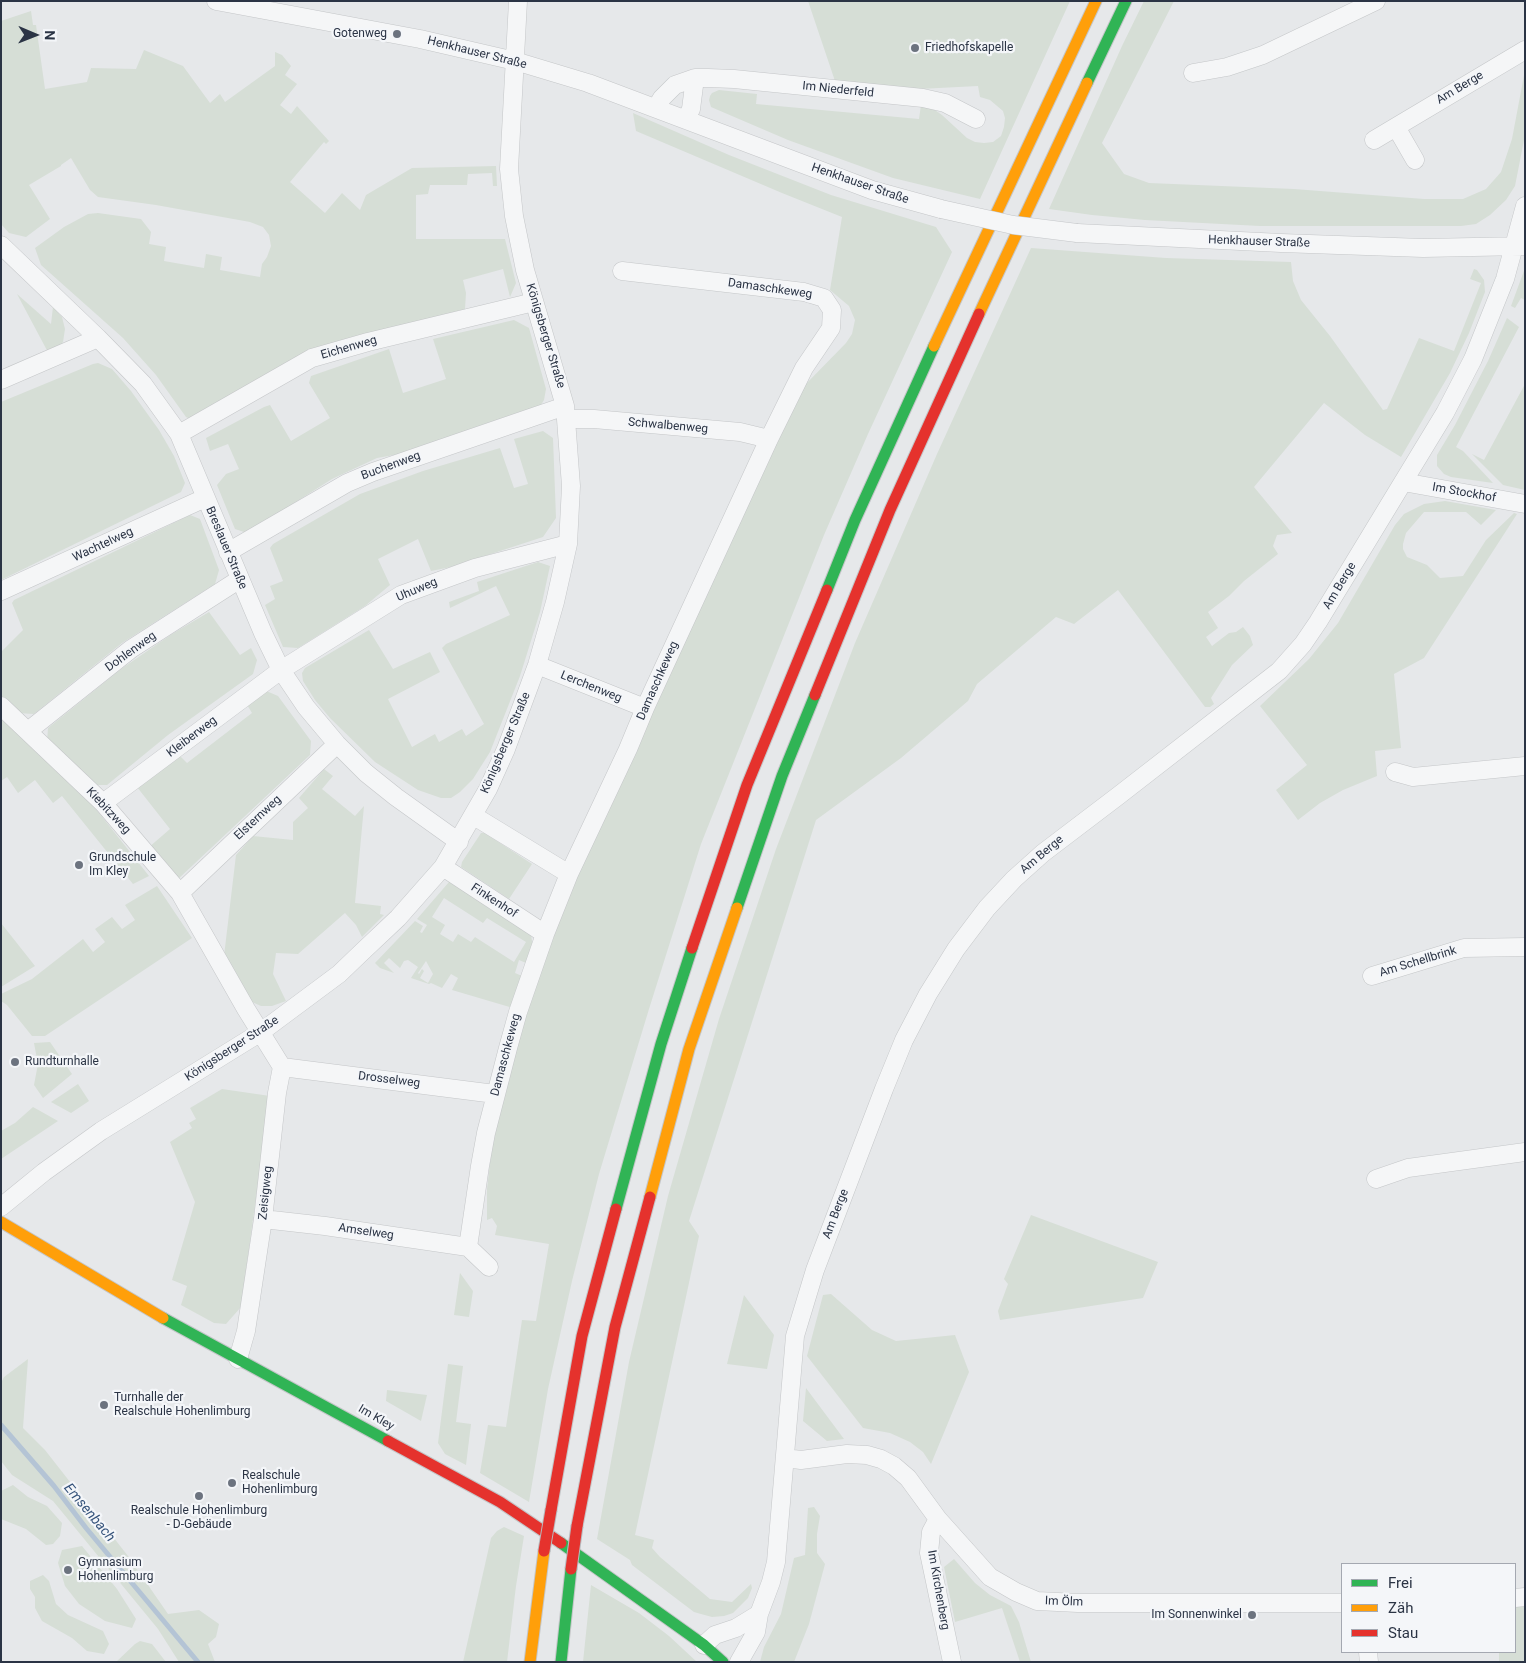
<!DOCTYPE html>
<meta charset="utf-8">
<style>
body{margin:0}
#map{position:relative;width:1526px;height:1663px;overflow:hidden;background:#e6e8ea;font-family:Roboto,sans-serif}
canvas{display:block}
.frame{position:absolute;inset:0;border:2px solid #2b3445;pointer-events:none}
.legend{position:absolute;left:1341px;top:1563px;width:175px;height:90px;box-sizing:border-box;background:#f4f6f9;border:1px solid #a4a8b1;margin:0;padding:6px 9px;list-style:none;font-size:15px;color:#2b3445}
.legend li{display:flex;align-items:center;gap:10px;height:25px}
.legend b{width:25px;border:1px solid #a4a8b1}
.north{position:absolute;left:10px;top:10px;width:50px;height:50px;-webkit-text-stroke:4px #f4f6f9;paint-order:stroke;rotate:91deg;font-size:14px;font-weight:700;line-height:20px;text-align:center;color:#2b3445}
.north::after{content:'';display:block;margin:auto;width:18px;height:22px;background:#2b3445;clip-path:polygon(50% 0,100% 100%,50% 72%,0 100%)}
</style>
<div id="map">
<canvas width="1526" height="1663"></canvas>
<div class="frame"></div>
<ul class="legend">
<li><b style="height:6px;background:#30b455"></b>Frei</li>
<li><b style="height:6px;background:#ff9f0a"></b>Zäh</li>
<li><b style="height:6px;background:#e5322d"></b>Stau</li>
</ul>
<div class="north">N</div>
</div>
<script>
const c = document.querySelector('canvas').getContext('2d');
c.lineJoin = 'round';
function fillPath(path, color) { c.fillStyle = color; c.fill(path, 'evenodd'); }
const poly = rows => new Path2D(rows.map(r => 'M' + r).join(''));
function stroke(path, color, width, dash) { c.strokeStyle = color; c.lineWidth = width; c.lineCap = dash ? 'butt' : 'round'; c.setLineDash(dash || []); c.stroke(path); }
function drawText(font, color, halo, rows, align = 'center') {
  c.font = font + ' Roboto,sans-serif'; c.lineWidth = 4.5; c.setLineDash([]); c.textBaseline = 'middle'; c.strokeStyle = halo; c.fillStyle = color; for (const [text, x, y, turn = 0] of rows) {
    c.save(); c.translate(x, y); c.rotate((+turn || 0) * Math.PI / 180); c.textAlign = isNaN(turn) ? turn : align; if (halo) c.strokeText(text, 0, 0); c.fillText(text, 0, 0); c.restore();
  }
}
fillPath(poly([
 [808,1,1070,1,980,199,893,178,788,140,711,107,709,100,710,96,712,93,719,90,757,94,756,104,919,119,921,105,932,108,942,115,967,138,975,142,984,143,993,142,1001,136,1004,127,1005,118,1003,111,990,100,980,97,978,86,919,89,835,81],
 [1144,1,1174,1,1102,143,1124,174,1149,183,1294,189,1424,199,1463,199,1486,189,1501,172,1512,139,1525,70,1525,135,1515,186,1506,200,1490,215,1476,224,1461,226,1260,226,1145,220,1092,215,1049,209,1122,46],
 [31,11,33,25,36,25,45,89,87,82,91,68,136,69,144,50,183,66,210,103,220,94,225,102,275,66,275,52,282,55,291,66,285,75,297,84,280,105,291,114,297,106,329,141,326,144,324,142,290,182,325,213,342,193,360,210,366,195,412,168,496,166,497,186,493,186,492,173,468,174,467,185,430,185,428,194,416,195,416,239,505,239,516,283,510,297,503,269,463,280,466,293,465,309,315,351,194,421,186,417,156,375,123,338,41,265,35,248,64,227,88,214,98,213,141,219,151,232,149,244,166,247,164,261,204,268,206,254,222,257,220,270,260,277,262,264,267,257,271,246,269,235,263,227,250,222,156,205,98,197,90,190,71,158,61,165,61,166,29,185,50,219,26,237,9,233,1,224,1,21],
 [633,113,729,155,831,195,936,227,952,252,868,434,824,535,701,844,649,1009,599,1174,572,1281,548,1389,529,1502,480,1473,488,1425,506,1427,522,1320,536,1321,549,1244,495,1235,497,1226,492,1218,487,1220,487,1189,492,1145,505,1085,522,1022,576,870,803,387,846,343,852,334,855,320,849,306,830,290,842,217,782,193,636,131],
 [1031,248,1166,258,1291,262,1293,281,1301,300,1330,336,1383,410,1387,409,1419,338,1454,351,1481,283,1470,279,1474,269,1477,270,1484,280,1485,292,1469,333,1450,373,1401,457,1365,435,1324,403,1254,487,1292,533,1277,535,1273,546,1278,554,1244,581,1229,596,1208,612,1218,628,1206,637,1212,646,1229,633,1236,632,1243,627,1250,636,1253,645,1232,665,1211,698,1214,704,1210,707,1205,707,1118,590,1074,624,1056,617,977,684,968,701,901,758,816,820,689,1221,699,1236,635,1535,654,1540,652,1548,660,1557,710,1599,732,1602,751,1584,752,1588,748,1598,733,1613,724,1616,712,1617,701,1614,694,1612,632,1565,630,1560,597,1539,629,1362,668,1196,719,1019,776,849,855,643,937,454],
 [1525,268,1525,300,1521,298,1515,308,1511,306],
 [17,294,51,324,53,307,62,317,65,329,63,342,57,351,50,356],
 [1507,318,1519,327,1456,447,1463,451,1493,483,1451,477,1444,474,1437,466,1437,455,1455,425,1488,361],
 [514,320,529,328,546,389,544,400,538,410,400,454,377,458,332,479,247,533,235,529,217,485,226,474,239,469,228,444,210,451,206,438,264,407,270,405,291,441,330,418,309,383,311,376,389,349,403,393,446,379,433,339],
 [98,363,112,369,131,391,159,430,174,456,185,483,181,492,1,580,1,402,93,364],
 [1525,384,1525,490,1503,485,1472,454,1484,460],
 [543,431,553,438,556,518,543,537,451,567,431,571,418,539,378,559,390,585,365,606,298,648,283,647,265,605,275,599,270,586,283,581,270,548,273,544,360,494,423,471,500,448,514,488,528,484,514,439],
 [1445,501,1496,510,1481,525,1466,512,1424,512,1406,533,1403,544,1403,549,1407,557,1427,565,1440,578,1463,576,1486,540,1514,513,1517,514,1424,658,1394,674,1401,748,1375,751,1377,776,1343,790,1320,803,1298,820,1276,790,1307,765,1260,706,1309,659,1338,623,1395,525,1404,514,1424,504],
 [190,515,200,519,219,570,215,584,122,643,34,714,17,713,1,697,1,652,23,630,12,603,14,600],
 [538,562,550,566,540,612,520,676,490,752,473,779,460,792,451,798,441,798,418,790,375,762,330,718,315,700,303,681,302,673,305,668,369,630,393,669,430,652,440,672,388,699,412,747,435,734,439,742,462,729,466,736,484,724,442,648,446,644,510,615,496,586,450,608,449,602,479,591,477,582],
 [209,612,240,655,251,648,257,660,253,674,168,735,107,785,90,785,47,742,48,728,121,669,172,634],
 [264,690,278,696,311,741,310,755,176,881,148,848,170,829,137,787,178,754,187,763,252,713,246,703],
 [3,717,88,799,149,876,133,884,62,796,53,803,35,780,18,793,7,777,1,781,1,719],
 [324,769,333,776,322,789,355,816,364,806,355,903,381,906,380,914,384,915,362,937,356,925,345,913,298,954,276,953,273,974,286,1001,272,1006,261,1006,252,1002,224,956,236,855,253,836,293,840,293,822,308,808,299,798],
 [481,833,485,833,532,864,509,899,461,867,462,862],
 [449,882,452,882,531,935,533,947,513,1008,452,990,458,978,451,974,442,988,431,983,429,984,411,978,418,967,408,960,404,961,400,968,389,958,384,963,394,973,380,968,375,963,415,921,423,926,420,932,422,933,427,925,417,919],
 [444,898,483,923,487,918,526,942,514,962,475,937,471,942,458,934,453,942,440,934,445,925,432,917],
 [519,960,526,963,522,976,515,973],
 [426,961,433,974,428,983,420,978,424,971,422,969,419,974,418,973],
 [157,886,192,938,45,1036,32,1036,7,1005,1,1001,1,994,32,979,83,939,93,952,105,942,95,929,112,917,122,929,135,920,125,905],
 [1,923,35,966,1,987],
 [50,1042,72,1074,43,1098,34,1085,38,1064,34,1043],
 [78,1084,89,1101,71,1113,51,1102],
 [222,1089,270,1096,241,1307,226,1324,214,1323,181,1305,187,1286,172,1280,195,1202,170,1142,192,1128,189,1123,196,1119,190,1108],
 [33,1107,58,1121,1,1159,1,1131,15,1123],
 [1031,1215,1158,1262,1143,1298,1000,1320,998,1311,1008,1284,1004,1279],
 [460,1273,473,1291,469,1317,454,1315],
 [831,1294,872,1330,896,1341,955,1335,969,1372,931,1464,923,1452,910,1442,890,1433,863,1428,807,1356,823,1295],
 [744,1295,774,1335,767,1369,727,1364],
 [28,1359,23,1428,45,1450,128,1556,168,1614,199,1610,219,1624,216,1637,208,1644,215,1662,179,1662,158,1629,53,1501,12,1475,1,1461,1,1383,4,1377],
 [448,1364,463,1366,456,1422,471,1424,466,1465,445,1454,438,1443],
 [806,1388,844,1439,827,1441,803,1421],
 [387,1390,427,1395,421,1421,386,1401],
 [13,1485,28,1497,47,1506,62,1523,60,1536,53,1544,46,1545,26,1529,1,1519,1,1491],
 [814,1507,820,1516,817,1534,817,1553,825,1564,809,1624,794,1662,760,1662,764,1647,781,1614,794,1558,805,1555,808,1508],
 [504,1527,524,1536,516,1586,507,1662,463,1662,491,1538,497,1531],
 [82,1546,117,1589,136,1619,132,1628,105,1621,79,1604,65,1586,58,1563,62,1550],
 [954,1559,975,1583,990,1595,1011,1606,1019,1622,1031,1662,1020,1662,1002,1608,955,1622,944,1567],
 [43,1575,49,1581,56,1604,68,1615,103,1631,109,1644,104,1654,87,1651,72,1638,42,1621,35,1608,35,1597,30,1589,30,1581],
 [591,1585,639,1613,669,1636,697,1662,583,1662],
 [1515,1605,1525,1605,1525,1662,1499,1662,1499,1652,1515,1652],
 [140,1641,152,1644,166,1662,116,1662,135,1644]
]), '#d6ded6');
stroke(poly([
 [1,1425,54,1486,86,1528,198,1662]
]), '#b4c4d5', 5);
const street = poly([
 [216,1,420,39,515,61,588,83,872,190,941,209],
 [1193,73,1227,67,1263,55,1376,1],
 [656,108,662,98,675,85,695,78,708,78,734,79,923,98,945,103,976,119],
 [686,119,691,109,695,78],
 [1396,127,1415,160],
 [1374,140,1525,50],
 [1077,233,1281,243,1423,248,1524,246],
 [1,245,98,338,143,384,179,434,263,633,281,670,306,707,337,744,366,773,396,797,459,842],
 [1,380,98,338],
 [567,419,594,419,740,432,769,439],
 [179,434,312,358,368,342,534,302],
 [1403,482,1525,504],
 [228,552,347,483,373,472,565,406],
 [1,591,205,498],
 [537,665,645,708],
 [1,706,103,803,180,893,246,1009,282,1067,277,1093,263,1219,246,1331,238,1359],
 [28,731,131,649,240,579],
 [1395,772,1413,777,1525,766],
 [103,803,281,670,401,595,475,568,568,544],
 [474,816,569,874],
 [443,867,545,934],
 [180,893,337,744],
 [1372,976,1464,948,1525,947],
 [282,1067,495,1094],
 [1376,1179,1408,1168,1525,1152],
 [1,1207,44,1172,101,1131,261,1032,339,974,363,951,398,918,443,867,488,789,506,749,537,665,555,602,568,544,571,486,565,406,525,270,514,216,509,169,518,1],
 [263,1219,325,1226,468,1247],
 [489,1267,468,1247,480,1166,486,1133,508,1048,518,1012,545,934,569,874,628,749,645,708,769,439,804,368,831,328,832,310,824,298,804,292,622,271],
 [785,1458,801,1460,847,1454,867,1455,881,1459,894,1466,908,1478,938,1519,990,1577,1016,1592,1037,1601,1078,1603,1342,1603],
 [938,1519,931,1532,929,1553,952,1662],
 [1515,1598,1525,1597],
 [704,1645,715,1635,736,1628,759,1614],
 [1368,1652,1369,1662],
 [739,1662,756,1632,759,1614,771,1582,776,1562,795,1336,815,1270,884,1089,904,1040,928,994,956,949,987,908,1014,879,1043,853,1118,796,1279,671,1303,644,1318,622,1445,413,1473,359,1505,279,1525,206]
]);
const fast = poly([
 [1087,83,1126,1],
 [827,590,855,520,934,346],
 [737,908,782,776,815,695],
 [616,1209,661,1044,692,948],
 [163,1318,388,1441],
 [561,1543,704,1645,723,1662],
 [561,1662,571,1569]
]);
const slow = poly([
 [979,314,1087,83],
 [934,346,1096,1],
 [650,1197,689,1049,737,908],
 [1,1222,163,1318],
 [530,1662,544,1551]
]);
const jam = poly([
 [815,695,890,510,979,314],
 [692,948,747,785,827,590],
 [388,1441,500,1502,561,1543],
 [551,1510,582,1336,616,1209],
 [577,1526,615,1327,650,1197]
]);
stroke(street, '#c4c6c8', 19);
stroke(fast, '#c4c6c8', 13);
stroke(slow, '#c4c6c8', 13);
stroke(jam, '#c4c6c8', 13);
stroke(street, '#f5f6f7', 18);
stroke(fast, '#30b455', 11);
stroke(slow, '#ff9f0a', 11);
stroke(jam, '#e5322d', 11);
const streetBridge = poly([
 [941,209,1013,225,1077,233]
]);
const jamBridge = poly([
 [544,1551,551,1510],
 [571,1569,577,1526]
]);
stroke(streetBridge, '#c4c6c8', 19, []);
stroke(jamBridge, '#b8bbbf', 13, []);
stroke(streetBridge, '#f5f6f7', 18);
stroke(jamBridge, '#e5322d', 11);
for (const [x, y, r, color] of [
 [397,34,5,"#6c737f"],
 [915,48,5,"#6c737f"],
 [79,865,5,"#6c737f"],
 [15,1062,5,"#6c737f"],
 [104,1405,5,"#6c737f"],
 [232,1483,5,"#6c737f"],
 [199,1496,5,"#6c737f"],
 [68,1570,5,"#6c737f"],
 [1252,1615,5,"#6c737f"]
]) { const dot = new Path2D(); dot.arc(x, y, r, 0, 2 * Math.PI); c.fillStyle = color; c.fill(dot); stroke(dot, '#f4f6f9', 2); }
drawText('12px', '#2b3445', '#f4f6f9', [
 ["Gotenweg",387,34,"right"],
 ["Friedhofskapelle",925,48],
 ["Grundschule",89,858],
 ["Im Kley",89,872],
 ["Rundturnhalle",25,1062],
 ["Turnhalle der",114,1398],
 ["Realschule Hohenlimburg",114,1412],
 ["Realschule",242,1476],
 ["Hohenlimburg",242,1490],
 ["Realschule Hohenlimburg",199,1511,"center"],
 ["- D-Gebäude",199,1525,"center"],
 ["Gymnasium",78,1563],
 ["Hohenlimburg",78,1577],
 ["Im Sonnenwinkel",1242,1615,"right"]
], 'left');
drawText('12px', '#2b3445', '#f4f6f9', [
 ["Henkhauser Straße",477,53,14],
 ["Am Berge",1460,88,-31],
 ["Im Niederfeld",838,90,6],
 ["Henkhauser Straße",860,184,19],
 ["Henkhauser Straße",1259,242,2],
 ["Damaschkeweg",770,289,8],
 ["Königsberger Straße",545,336,73],
 ["Eichenweg",349,348,-16],
 ["Schwalbenweg",668,426,5],
 ["Buchenweg",391,466,-20],
 ["Im Stockhof",1464,493,10],
 ["Wachtelweg",103,545,-25],
 ["Breslauer Straße",226,548,67],
 ["Am Berge",1340,586,-59],
 ["Uhuweg",417,590,-23],
 ["Dohlenweg",131,652,-36],
 ["Damaschkeweg",658,681,-66],
 ["Lerchenweg",591,687,22],
 ["Kleiberweg",192,737,-37],
 ["Königsberger Straße",506,743,-67],
 ["Kiebitzweg",108,811,47],
 ["Elsternweg",258,818,-43],
 ["Am Berge",1042,855,-40],
 ["Finkenhof",494,901,33],
 ["Am Schellbrink",1418,962,-17],
 ["Königsberger Straße",232,1049,-33],
 ["Damaschkeweg",506,1055,-75],
 ["Drosselweg",389,1080,7],
 ["Zeisigweg",266,1193,-84],
 ["Am Berge",836,1214,-69],
 ["Amselweg",366,1232,8],
 ["Im Kley",376,1418,30],
 ["Im Kirchenberg",938,1590,80],
 ["Im Ölm",1064,1602,2]
]);
drawText('italic 14px', '#34527a', '#f4f6f9', [
 ["Emsenbach",89,1513,50]
]);
</script>
